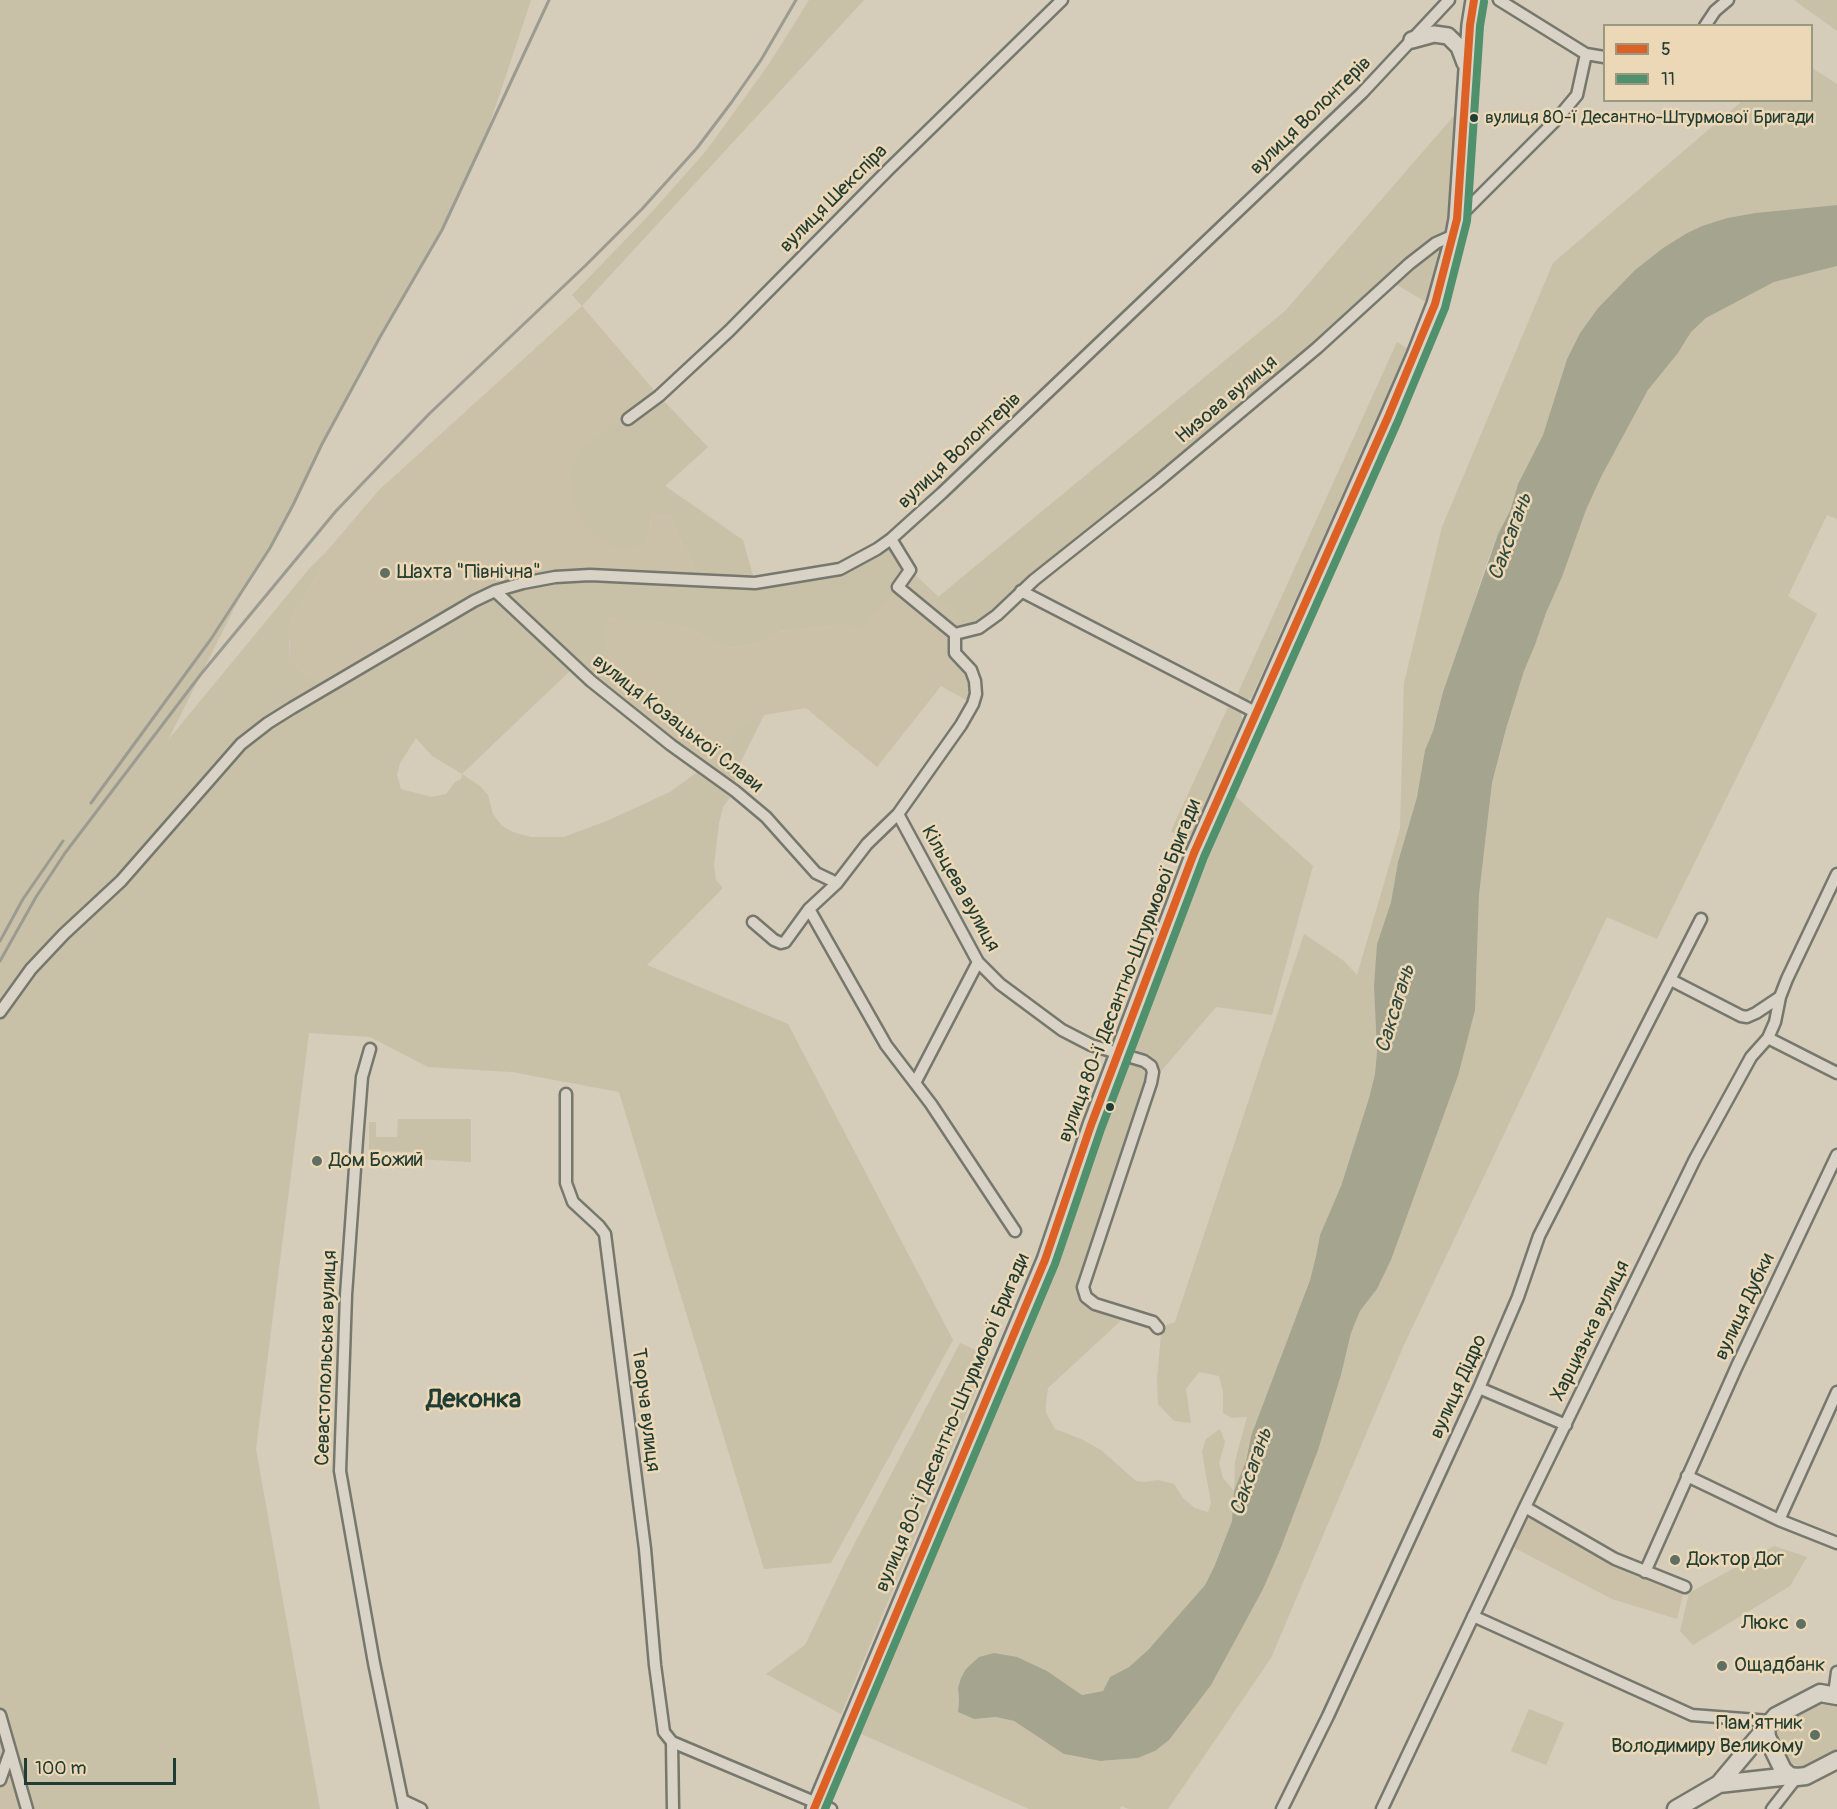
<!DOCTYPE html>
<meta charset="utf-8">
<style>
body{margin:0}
#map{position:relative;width:1837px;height:1809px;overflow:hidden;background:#d5ccb9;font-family:Pangolin,sans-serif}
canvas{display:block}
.legend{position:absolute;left:1603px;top:24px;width:210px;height:78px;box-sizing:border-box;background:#ecd8b6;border:2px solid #9a9a82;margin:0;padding:8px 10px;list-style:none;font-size:18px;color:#1f3d34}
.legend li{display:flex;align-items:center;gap:12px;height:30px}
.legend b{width:30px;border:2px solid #9a9a82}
.scale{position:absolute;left:24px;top:1758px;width:152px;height:27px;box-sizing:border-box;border:3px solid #1f3d34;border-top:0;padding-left:8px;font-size:18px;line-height:21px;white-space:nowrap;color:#1f3d34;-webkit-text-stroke:4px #ecd8b6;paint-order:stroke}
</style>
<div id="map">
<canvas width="1837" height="1809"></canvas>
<ul class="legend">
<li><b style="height:8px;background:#dd6124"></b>5</li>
<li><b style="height:8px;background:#4f916d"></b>11</li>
</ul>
<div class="scale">100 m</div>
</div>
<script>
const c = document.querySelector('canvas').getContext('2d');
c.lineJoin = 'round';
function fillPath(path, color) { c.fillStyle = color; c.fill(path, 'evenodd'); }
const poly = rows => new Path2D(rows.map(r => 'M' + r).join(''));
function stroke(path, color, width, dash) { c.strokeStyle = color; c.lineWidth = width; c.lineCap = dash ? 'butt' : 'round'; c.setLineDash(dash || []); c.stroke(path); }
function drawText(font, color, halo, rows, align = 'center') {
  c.font = font + ' Pangolin,sans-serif'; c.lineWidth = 5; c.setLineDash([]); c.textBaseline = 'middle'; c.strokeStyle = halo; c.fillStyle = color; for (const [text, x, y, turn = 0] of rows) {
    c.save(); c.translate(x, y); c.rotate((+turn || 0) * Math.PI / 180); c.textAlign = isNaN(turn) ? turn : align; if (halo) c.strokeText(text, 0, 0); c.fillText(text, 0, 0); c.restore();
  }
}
fillPath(poly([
 [582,306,659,396,628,419,620,423,646,544,652,514,671,516,678,537,693,563,698,581,326,683,309,677,290,661,289,629,295,611,317,576,326,552,379,490],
 [910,570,955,612,958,622,954,646,971,670,973,704,941,686,877,767,806,708,764,715,743,723,703,768,591,681,611,665,604,633,609,618,623,621,661,623,688,628,725,648,759,644,778,632,839,625,862,629],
 [1525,1507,1616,1559,1685,1587,1677,1619,1612,1599,1507,1544],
 [0,1713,26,1809,0,1809]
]), '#cbc1a8');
fillPath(poly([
 [0,0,531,0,488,129,442,230,380,337,322,444,293,505,270,548,239,599,168,740,309,569,326,552,317,576,295,611,289,629,289,646,290,661,309,677,326,683,474,601,555,577,698,581,693,563,678,537,671,516,652,514,646,544,629,547,610,546,594,533,580,518,571,492,570,470,581,450,615,424,628,419,659,396,708,447,665,486,743,540,755,583,840,569,891,539,910,570,898,587,862,629,838,625,778,632,759,644,725,648,688,628,661,623,628,622,609,618,604,633,611,665,591,681,574,667,462,774,480,786,488,795,493,814,502,826,513,832,531,837,564,837,609,820,670,792,703,768,743,723,764,715,735,773,735,791,723,807,719,823,714,865,716,880,723,888,647,965,788,1024,953,1340,831,1563,764,1569,619,1092,512,1072,428,1067,370,1037,309,1033,256,1449,320,1809,27,1809,0,1715],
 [416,738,432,756,462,774,461,779,455,782,446,794,431,797,401,789,397,775,400,763],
 [809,0,864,0,582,306,572,295,651,213,706,151,769,64],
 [1794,0,1837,0,1837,31],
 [1812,68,1837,84,1837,205,1755,213,1727,218,1702,226,1687,233,1663,248,1635,270,1598,308,1580,333,1567,359,1543,435,1518,484,1510,511,1498,534,1486,565,1461,642,1443,692,1433,731,1425,750,1417,797,1398,862,1391,902,1377,944,1375,1006,1377,1051,1375,1074,1369,1098,1341,1186,1320,1235,1316,1256,1310,1280,1251,1436,1232,1521,1214,1566,1205,1585,1148,1650,1129,1667,1110,1677,1103,1691,1082,1695,1047,1671,958,1688,959,1700,958,1712,974,1719,996,1717,1014,1721,1044,1741,1071,1756,1100,1761,1138,1758,1155,1751,1312,1464,1341,1375,1351,1333,1360,1311,1377,1289,1391,1260,1458,1076,1476,982,1479,895,1492,783,1506,729,1524,671,1535,645,1546,613,1562,577,1586,510,1601,477,1648,390,1678,353,1691,332,1706,318,1774,282,1837,266,1837,519,1827,515,1788,596,1817,614,1657,939,1607,917,1403,1347,1271,1658,1168,1809,1129,1809,1121,1806,1120,1809,1029,1809,848,1728,1004,1359,1119,1053,1143,1060,1135,1048,1179,914,1235,796,1313,866,1272,1015,1216,1007,1151,1083,1086,1276,1086,1297,1128,1314,1048,1388,1046,1404,1046,1413,1055,1429,1081,1439,1101,1450,1136,1481,1144,1482,1158,1480,1174,1484,1183,1498,1195,1508,1208,1512,1211,1503,1202,1452,1206,1439,1220,1429,1225,1442,1219,1463,1223,1478,1234,1491,1235,1461,1247,1417,1232,1418,1223,1413,1223,1391,1219,1376,1199,1372,1186,1389,1191,1423,1174,1421,1158,1404,1157,1381,1161,1334,1158,1328,1175,1322,1304,934,1344,961,1357,975,1400,829,1404,683,1442,527,1553,263,1742,101,1812,100],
 [1465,103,1454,235,1436,243,1442,249,1426,302,1390,281,997,615,955,634,958,622,955,612,938,597,1285,311],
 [1397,342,1408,349,1251,698,1247,700,1237,695],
 [1229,705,1241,711,1242,720,1188,844,1171,831],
 [398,1119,471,1119,471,1162,413,1159,412,1152,369,1151,369,1122,376,1122,376,1137,397,1137],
 [960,1343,990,1357,841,1714,766,1674,805,1645,845,1562],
 [1774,1546,1807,1557,1790,1586,1693,1645,1680,1631,1689,1593],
 [1821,1700,1831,1701,1837,1704,1837,1752,1806,1768,1798,1766,1791,1763,1778,1738,1777,1730,1782,1722],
 [1529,1709,1564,1723,1546,1765,1511,1751]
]), '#c9c0a8');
fillPath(poly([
 [1837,205,1837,266,1774,282,1706,318,1691,332,1678,353,1648,390,1601,477,1586,510,1562,577,1546,613,1535,645,1524,671,1506,729,1492,783,1479,895,1475,1010,1458,1076,1391,1260,1377,1289,1360,1311,1351,1333,1341,1375,1318,1450,1280,1550,1263,1589,1211,1685,1169,1740,1155,1751,1138,1758,1100,1761,1064,1754,1014,1721,996,1717,974,1719,958,1712,959,1700,958,1688,961,1678,966,1669,979,1657,994,1653,1017,1657,1047,1671,1082,1695,1103,1691,1110,1677,1129,1667,1148,1650,1205,1585,1214,1567,1232,1521,1234,1491,1246,1461,1251,1436,1310,1280,1316,1256,1320,1235,1341,1186,1369,1098,1375,1074,1377,1051,1374,986,1377,944,1391,902,1398,862,1417,797,1425,750,1433,731,1443,692,1498,534,1510,511,1518,484,1543,435,1567,359,1580,333,1598,308,1635,270,1663,248,1687,233,1702,226,1727,218,1755,213]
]), '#a5a48e');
const street = poly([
 [1499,0,1586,54,1604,57],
 [1705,26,1715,11,1728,0],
 [1457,219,1557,119,1577,95,1586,54],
 [628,419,659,396,729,331,889,169,1062,0],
 [495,591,591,681,671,745,735,791,766,817,816,873,837,883],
 [1021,591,1257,713],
 [955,634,979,628,997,615,1034,580,1156,483,1317,348,1409,264,1436,243,1454,235],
 [898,814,978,962,1000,984,1062,1030,1091,1045,1144,1061,1151,1066,1153,1072,1151,1083,1083,1287,1086,1297,1095,1304,1153,1322,1158,1328],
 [809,909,886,1045,931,1104,1015,1231],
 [753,922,774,940,781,943,785,942,809,909,837,883,867,844,898,814,961,725,973,704,976,694,975,681,971,670,955,653,955,634,898,587,910,570,891,539],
 [1671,980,1741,1016,1747,1017,1756,1013,1780,997],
 [0,1012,31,969,64,934,121,881,241,744,268,723,292,708,474,601,495,591,523,583,555,577,590,575,755,583,840,569,877,549,891,539,942,493,1362,93,1449,0],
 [1768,1038,1837,1073],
 [370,1049,362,1077,357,1140,346,1295,340,1471,374,1663,404,1809],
 [915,1083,978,962],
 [566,1094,566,1183,573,1202,599,1226,605,1234,645,1549,655,1665,664,1732,672,1742,831,1809],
 [1479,1388,1566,1425],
 [1687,1476,1779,1520,1837,1543],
 [1525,1507,1615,1559,1685,1587],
 [1779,1520,1837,1392],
 [1645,1572,1737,1366,1837,1155],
 [1473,1616,1692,1715,1770,1721],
 [1834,1694,1837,1672],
 [0,1715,27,1809],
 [672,1742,673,1809],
 [0,1780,10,1752],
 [402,1800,421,1809],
 [1282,1809,1328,1716,1479,1388,1518,1297,1539,1236,1701,919],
 [1382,1809,1525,1507,1695,1159,1751,1057,1768,1038,1775,1022,1780,997,1787,979,1837,874],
 [1772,1809,1797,1777]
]);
const secondary = poly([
 [1412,40,1434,34,1448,36,1459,47,1465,63],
 [814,1809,1045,1260,1091,1125,1194,853,1388,417,1415,355,1435,304,1454,235,1457,219,1470,25,1474,0]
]);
const primary = poly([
 [1766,1728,1767,1737,1783,1770,1790,1776,1797,1777,1806,1776,1837,1760],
 [1719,1784,1790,1776],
 [1676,1809,1719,1784,1776,1716,1820,1693,1837,1696]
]);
stroke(street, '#76786e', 15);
stroke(secondary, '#76786e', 20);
stroke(primary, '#76786e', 21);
stroke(street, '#d9d2c6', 10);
stroke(secondary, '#d9d2c6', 15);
stroke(primary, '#d9d2c6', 16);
stroke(poly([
 [91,803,211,639,270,548,293,505,322,444,380,337,442,230,549,0],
 [0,941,23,899,63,841],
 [0,961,36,897,65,853,201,674,336,511,429,414,586,265,642,209,697,148,731,103,761,60,796,0]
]), '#9c9b91', 3);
stroke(poly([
 [814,1809,1045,1260,1091,1125,1194,853,1388,417,1435,304,1457,219,1470,25,1474,0]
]), '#dd6124', 8);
stroke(poly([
 [825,1809,1055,1264,1101,1129,1204,857,1398,421,1445,308,1467,221,1480,26,1484,2]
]), '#4f916d', 8);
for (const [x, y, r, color] of [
 [1474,118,5,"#1f3d34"],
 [385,573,6,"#5f6f63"],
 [1110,1107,5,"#1f3d34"],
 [317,1161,6,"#5f6f63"],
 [1675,1560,6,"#5f6f63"],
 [1801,1624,6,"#5f6f63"],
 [1722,1666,6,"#5f6f63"],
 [1815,1735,6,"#5f6f63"]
]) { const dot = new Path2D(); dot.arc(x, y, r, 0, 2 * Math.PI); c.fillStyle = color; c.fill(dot); stroke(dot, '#ecd8b6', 2); }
drawText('18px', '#1f3d34', '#ecd8b6', [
 ["вулиця 80-ї Десантно-Штурмової Бригади",1485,118]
], 'left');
drawText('20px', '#1f3d34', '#ecd8b6', [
 ["вулиця Волонтерів",1311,116,-44],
 ["вулиця Шекспіра",834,199,-45],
 ["Низова вулиця",1227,400,-40],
 ["вулиця Волонтерів",960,451,-43],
 ["вулиця Козацької Слави",677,724,38],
 ["Кільцева вулиця",960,889,61],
 ["вулиця 80-ї Десантно-Штурмової Бригади",1130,971,-69],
 ["вулиця Дубки",1745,1307,-65],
 ["Харцизька вулиця",1591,1331,-64],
 ["Севастопольська вулиця",327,1358,-88],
 ["вулиця Дідро",1459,1387,-66],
 ["Творча вулиця",645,1410,83],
 ["вулиця 80-ї Десантно-Штурмової Бригади",953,1423,-67]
]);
drawText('20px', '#1f3d34', '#ecd8b6', [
 ["Шахта \"Північна\"",397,573],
 ["Дом Божий",329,1161],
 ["Доктор Дог",1687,1560],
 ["Люкс",1789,1624,"right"],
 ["Ощадбанк",1734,1666],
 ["Пам'ятник",1803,1724,"right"],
 ["Володимиру Великому",1803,1747,"right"]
], 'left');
drawText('italic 21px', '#304a3f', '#ecd8b6', [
 ["Саксагань",1511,537,-70],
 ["Саксагань",1396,1009,-73],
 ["Саксагань",1252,1472,-71]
]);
drawText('bold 26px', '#1f3d34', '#ecd8b6', [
 ["Деконка",474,1400]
]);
</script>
